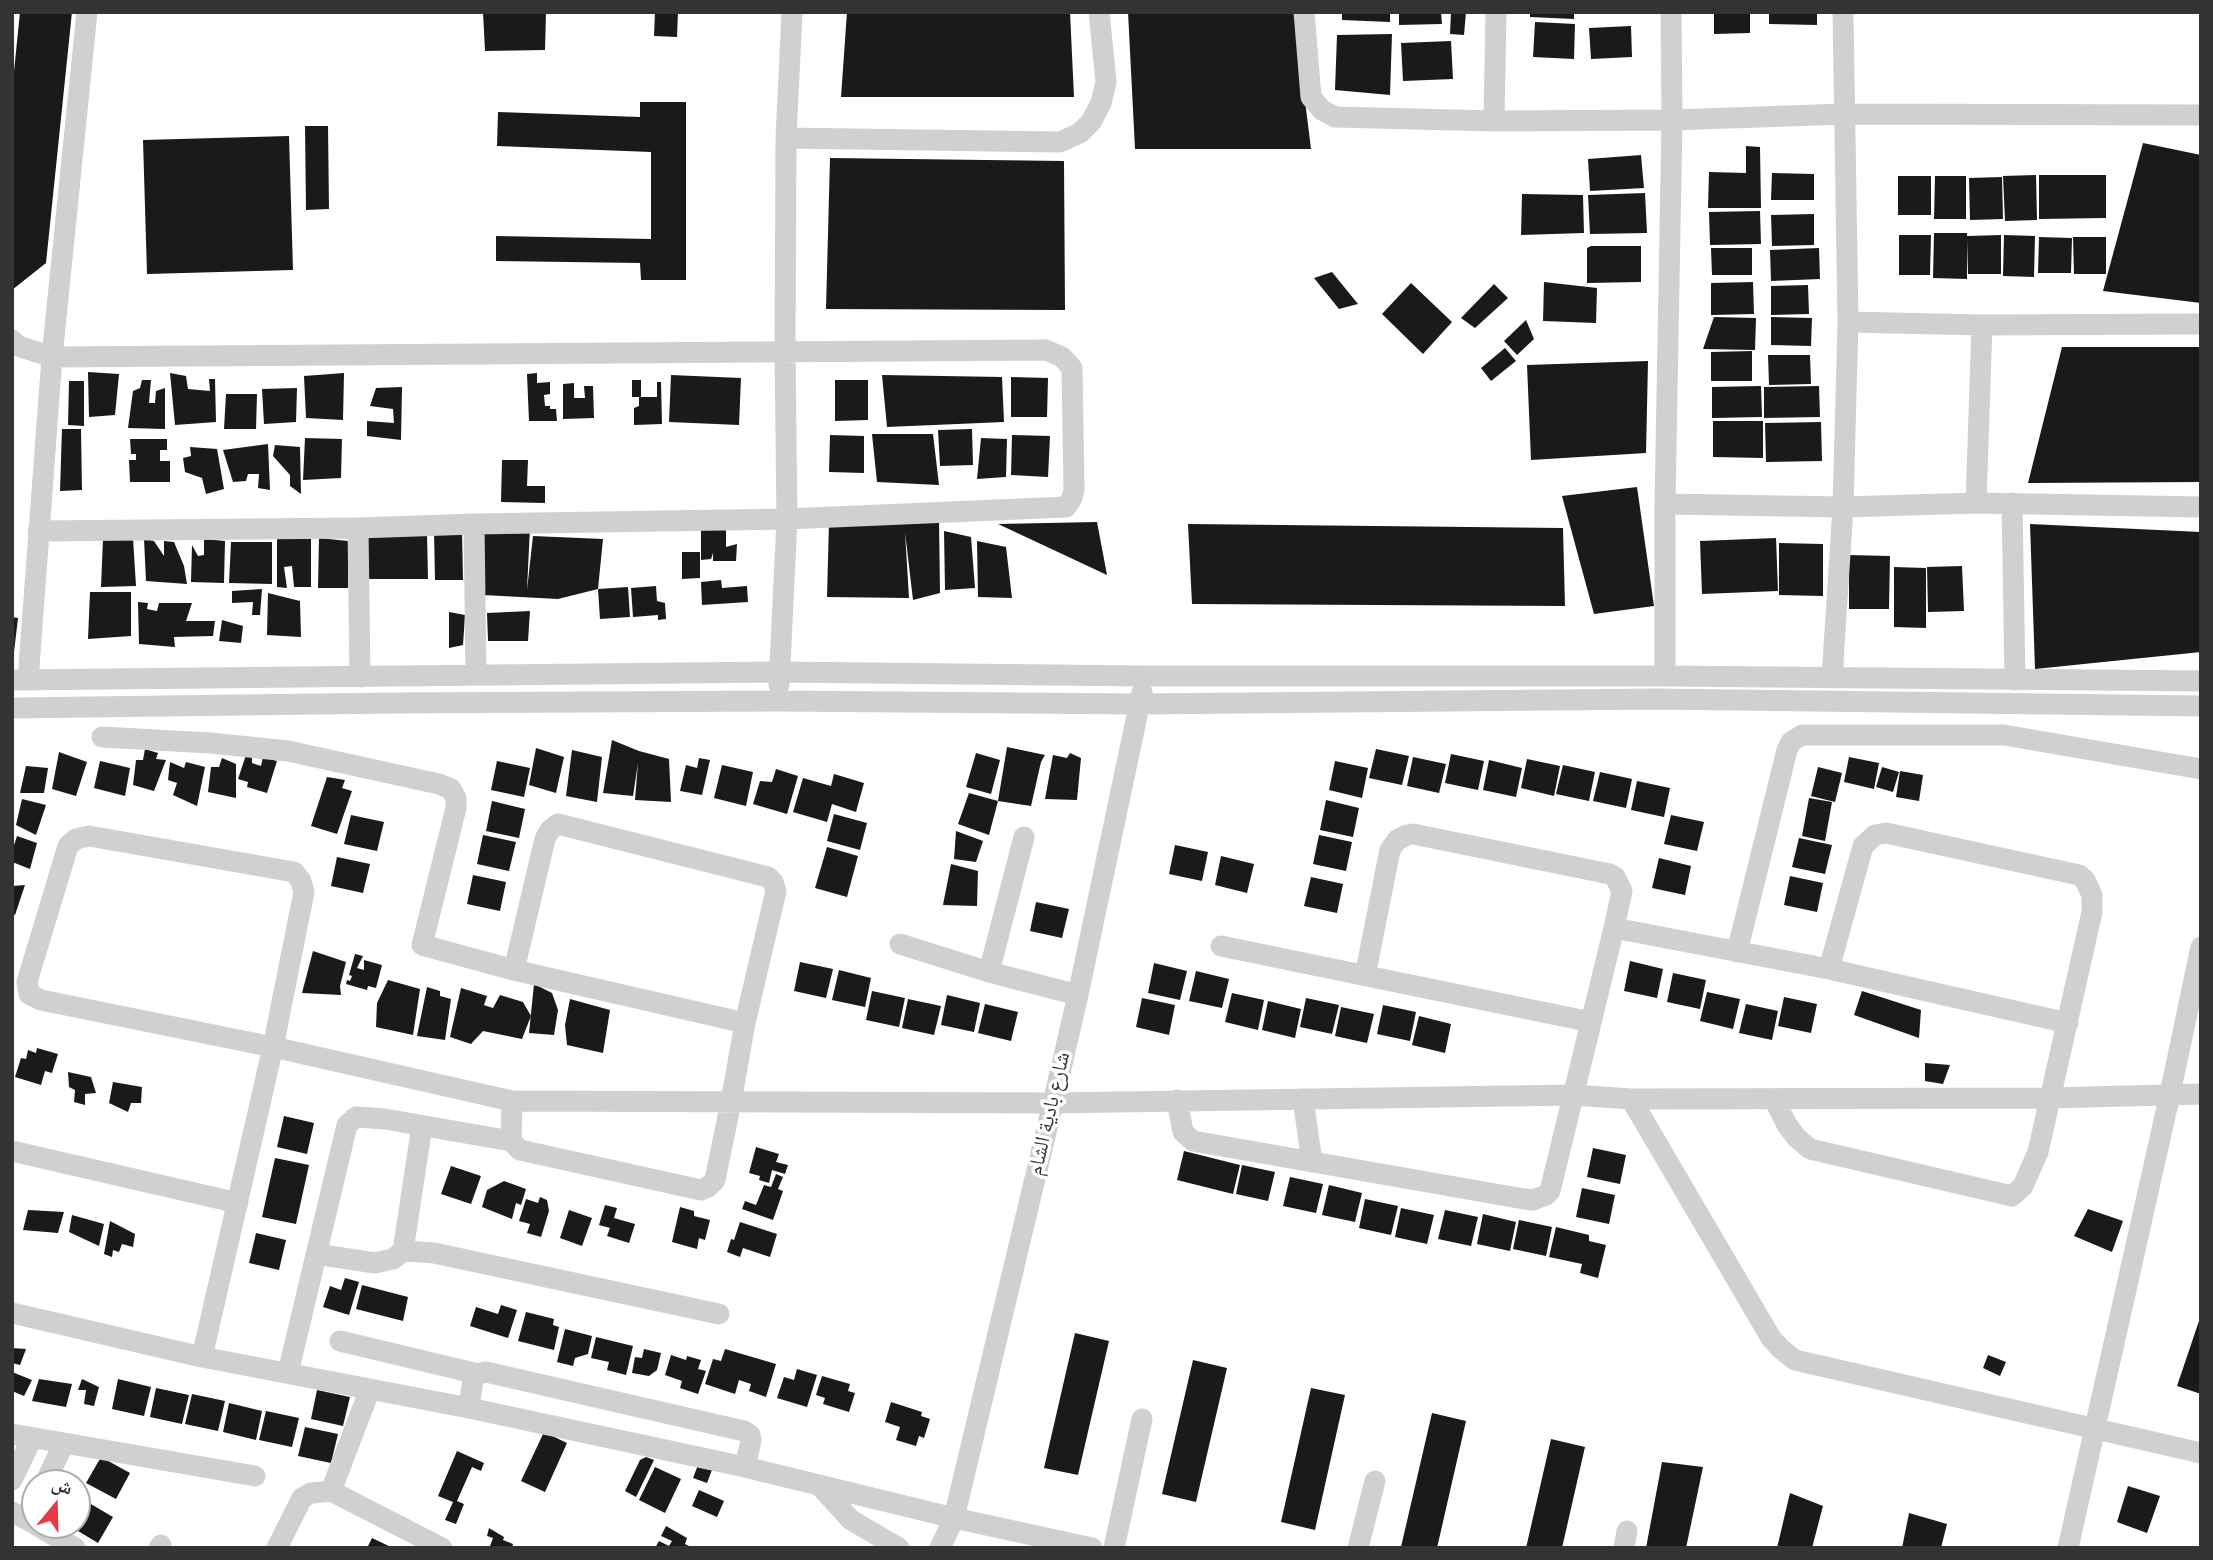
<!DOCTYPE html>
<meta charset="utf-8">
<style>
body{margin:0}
#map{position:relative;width:2213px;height:1560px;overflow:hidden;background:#fff;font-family:Roboto,"Noto Naskh Arabic",sans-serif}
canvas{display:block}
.frame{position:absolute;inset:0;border:14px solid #333;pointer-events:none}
.north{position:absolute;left:21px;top:1469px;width:70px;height:70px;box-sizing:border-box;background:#fff;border:2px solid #adadad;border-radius:50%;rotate:19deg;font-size:19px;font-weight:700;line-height:28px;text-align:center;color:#333}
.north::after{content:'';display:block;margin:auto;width:24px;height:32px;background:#e63946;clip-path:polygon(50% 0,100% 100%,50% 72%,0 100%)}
</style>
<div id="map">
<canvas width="2213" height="1560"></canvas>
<div class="frame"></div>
<div class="north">ش</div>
</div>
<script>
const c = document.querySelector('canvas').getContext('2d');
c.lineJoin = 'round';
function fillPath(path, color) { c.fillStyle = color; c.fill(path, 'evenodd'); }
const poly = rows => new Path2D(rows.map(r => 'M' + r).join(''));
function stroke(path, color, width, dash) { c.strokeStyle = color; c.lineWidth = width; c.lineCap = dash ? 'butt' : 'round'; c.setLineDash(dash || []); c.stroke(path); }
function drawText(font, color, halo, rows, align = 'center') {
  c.font = font + ' Roboto,"Noto Naskh Arabic",sans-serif'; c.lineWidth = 7; c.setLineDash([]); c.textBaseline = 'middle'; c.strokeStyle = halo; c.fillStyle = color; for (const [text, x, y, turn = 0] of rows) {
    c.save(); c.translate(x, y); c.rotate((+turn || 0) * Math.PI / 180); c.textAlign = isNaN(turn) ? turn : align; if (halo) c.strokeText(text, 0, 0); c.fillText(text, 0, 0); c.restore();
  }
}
fillPath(poly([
 [20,12,72,12,46,263,12,290,12,91],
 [483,12,546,12,545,50,485,51],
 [655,12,678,12,677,37,654,36],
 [847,12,1070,12,1074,97,841,97],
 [1128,12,1294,12,1311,149,1135,149],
 [1342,12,1390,12,1390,22,1342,20],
 [1399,12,1441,12,1442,24,1399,25],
 [1451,12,1466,12,1464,35,1450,34],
 [1530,12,1574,12,1574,19,1530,17],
 [1714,12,1750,12,1750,33,1714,34],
 [1769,12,1817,12,1817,25,1769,24],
 [1535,22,1575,24,1574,59,1533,57],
 [1631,26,1632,57,1591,59,1589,28],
 [1392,34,1390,95,1335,90,1337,35],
 [1451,41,1453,79,1403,81,1401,43],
 [640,102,686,102,686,280,641,280,640,263,496,261,496,236,651,239,651,152,497,146,498,112,640,117],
 [305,126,328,126,329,209,306,210],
 [289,136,293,270,147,274,143,140],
 [2143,143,2201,155,2201,303,2103,291],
 [1746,146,1760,147,1761,208,1708,208,1709,172,1746,173],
 [1641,155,1644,188,1590,191,1588,159],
 [830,158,1064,161,1065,310,826,309],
 [1772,173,1814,174,1814,200,1771,200],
 [2036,175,2037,220,2005,221,2003,176],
 [2039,175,2106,175,2106,218,2039,219],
 [1898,176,1931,176,1931,215,1898,215],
 [1935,176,1966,176,1966,219,1934,219],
 [2002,177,2003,219,1970,220,1969,178],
 [1645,193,1647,233,1590,234,1588,195],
 [1522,194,1583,195,1584,233,1521,235],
 [1760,211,1761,244,1710,245,1709,212],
 [1814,214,1814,245,1772,246,1771,215],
 [1934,233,1967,233,1967,236,2001,235,2001,274,1968,274,1967,240,1967,279,1933,278],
 [1899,235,1931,235,1930,275,1899,275],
 [2004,235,2035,236,2034,277,2003,276],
 [2039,237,2072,238,2071,273,2038,273],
 [2073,237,2106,237,2106,274,2074,274],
 [1591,246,1641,246,1641,282,1587,283,1587,248],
 [1711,248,1752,248,1752,275,1712,275],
 [1819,248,1820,279,1771,281,1770,250],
 [1332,272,1358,304,1339,309,1314,278],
 [1544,282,1597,288,1596,323,1543,321],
 [1753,282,1754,314,1711,315,1711,283],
 [1411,283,1452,322,1423,354,1382,314],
 [1494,284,1508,298,1475,328,1461,318],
 [1808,285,1809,314,1771,315,1771,286],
 [1714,317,1756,318,1755,350,1703,349],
 [1771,317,1812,318,1811,346,1771,345],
 [1526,320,1534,339,1517,355,1504,341],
 [2062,347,2201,347,2201,482,2028,483],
 [1505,348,1516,361,1491,381,1481,368],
 [1752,351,1752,381,1711,381,1711,352],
 [1768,355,1810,355,1811,384,1769,385],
 [1648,361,1646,453,1531,460,1527,365],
 [88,372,119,374,115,415,89,417],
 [170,373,186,376,188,389,210,391,209,379,215,379,216,422,175,425],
 [344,373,343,420,306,418,304,376],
 [537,373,537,383,550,382,550,394,544,395,545,406,550,406,550,409,556,409,557,421,529,421,527,374],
 [671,375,741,378,739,425,669,422],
 [882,375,1002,377,1004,422,887,427],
 [1011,377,1048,378,1047,417,1011,417],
 [142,380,151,380,149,403,155,403,156,391,165,388,165,429,128,428,133,391,140,388],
 [632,380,641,380,641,397,632,397],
 [835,380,868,380,868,420,835,421],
 [69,381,84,381,84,426,68,425],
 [657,382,661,382,662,424,634,425,634,408,639,406,639,397,657,397],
 [574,383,574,398,585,398,584,386,593,386,594,418,563,419,563,384],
 [1761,386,1762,417,1712,418,1712,387],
 [1819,386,1820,417,1764,418,1764,387],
 [402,387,401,440,367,436,367,421,394,423,393,409,370,406,376,388],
 [297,388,296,422,264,424,262,389],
 [226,394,257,394,256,429,224,429],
 [1713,421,1763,421,1763,458,1713,457],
 [1821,422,1822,461,1766,462,1765,423],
 [62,429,81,429,82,490,60,491],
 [972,429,973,465,940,466,938,430],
 [872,434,933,434,939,485,877,482],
 [830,435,864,436,864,473,829,472],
 [1012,435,1050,436,1048,477,1011,475],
 [305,438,342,439,341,478,303,480],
 [981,438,1007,439,1006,477,977,479],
 [130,439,167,439,167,450,160,450,160,461,170,461,170,482,130,482,129,460,136,460,136,454,131,454],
 [268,444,270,490,258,488,259,474,248,474,246,481,233,482,223,450],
 [275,445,300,447,301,494,290,486,290,475,273,456],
 [190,447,217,449,224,489,206,494,202,478,185,472,183,458,191,456],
 [502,460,528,460,527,486,545,486,545,503,501,502],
 [1637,487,1654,606,1594,614,1562,496],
 [939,519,940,593,913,600,905,532,909,598,827,597,829,522],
 [701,522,726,522,726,547,737,544,736,561,713,561,713,553,711,559,701,560],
 [1097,522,1107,575,998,524],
 [1188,524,1563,528,1565,606,1192,604],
 [2030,524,2201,532,2201,652,2035,669],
 [530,527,527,590,533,536,603,539,598,589,628,587,630,617,600,619,598,589,558,599,483,595,482,529],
 [462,530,463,580,435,580,434,531],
 [944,531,971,537,975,588,945,590],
 [427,533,428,579,366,579,366,534],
 [311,537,311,587,294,587,292,566,284,567,287,588,277,587,277,538],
 [133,538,136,586,101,587,103,539],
 [319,538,348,541,348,588,318,588],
 [1776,538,1778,591,1702,594,1700,541],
 [144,539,154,541,164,556,164,541,174,542,184,566,187,584,146,581],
 [204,539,225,541,224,583,191,582,192,545,198,556,204,555],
 [977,541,1006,547,1012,598,978,597],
 [231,542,272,542,272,584,229,583],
 [1779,543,1823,544,1823,596,1779,595],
 [682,552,700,552,700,578,682,579],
 [1849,555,1890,556,1889,609,1849,609],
 [1962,566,1964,611,1928,612,1927,567],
 [1894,567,1926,568,1926,628,1894,627],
 [721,580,722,588,747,586,748,602,702,605,701,582],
 [656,586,657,601,665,603,666,619,658,620,658,615,633,617,631,588],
 [262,589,260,615,252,615,253,602,232,603,232,591],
 [90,592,131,592,131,636,88,639],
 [268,593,300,601,301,637,267,635],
 [138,602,148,603,147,609,157,611,159,603,192,603,186,621,215,621,213,636,174,637,175,647,139,644],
 [530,611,528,641,488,641,487,613],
 [449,612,465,615,463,645,449,648],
 [12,617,18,618,14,652,12,652],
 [222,620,243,626,241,643,219,641],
 [612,740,639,751,669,759,671,802,635,800,638,763,633,796,603,793],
 [1007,747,1045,755,1041,762,1031,806,998,801],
 [536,748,564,757,556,793,529,785],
 [145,749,158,753,156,759,166,760,154,791,133,785,136,760,143,760],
 [1376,749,1409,756,1402,785,1369,778],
 [572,750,602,757,597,802,566,796],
 [59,752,87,762,76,796,52,789],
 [976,753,1000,760,991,794,966,787],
 [1070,753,1081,758,1077,800,1045,799,1053,755,1067,758],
 [1451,754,1484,761,1478,790,1445,783],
 [246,755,252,757,252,763,261,766,263,757,277,761,267,793,247,787,248,782,238,779],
 [1413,757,1446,764,1439,793,1407,786],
 [1849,757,1879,763,1874,789,1844,782],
 [222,758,236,764,236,798,208,792,211,767,219,767],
 [699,758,710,760,702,795,680,791,686,765,697,768],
 [1527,759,1560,766,1554,796,1521,788],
 [1489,760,1522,768,1516,797,1483,790],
 [100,761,130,768,125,796,94,788],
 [497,761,530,768,524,797,491,790],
 [1335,761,1368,768,1362,798,1329,790],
 [170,762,184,768,186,762,205,767,197,806,173,795,177,783,168,780],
 [722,765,753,772,746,806,714,798],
 [1563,765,1595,772,1589,801,1556,794],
 [26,766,48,768,44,793,20,793],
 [1818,767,1842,773,1835,802,1811,796],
 [1882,767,1899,772,1893,792,1876,787],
 [776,769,798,776,787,814,753,804,760,781,772,782],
 [1900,771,1923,775,1919,801,1896,797],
 [1600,772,1632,779,1626,808,1593,801],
 [834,774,864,783,856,812,832,804,827,822,793,812,803,778,831,786],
 [327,777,345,780,342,788,352,791,337,834,311,826],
 [1637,781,1670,788,1664,817,1631,810],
 [969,793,998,801,989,835,958,824],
 [1809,798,1832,802,1825,841,1802,836],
 [22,799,46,805,36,835,16,825],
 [1326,800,1359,808,1353,837,1320,830],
 [492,801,525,809,519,838,486,831],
 [834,814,867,823,860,850,827,841],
 [351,815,384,822,377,851,344,844],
 [1671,815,1704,822,1697,851,1664,844],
 [956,831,983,841,976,862,954,859],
 [483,835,516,842,509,871,477,864],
 [1319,835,1352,842,1346,871,1313,864],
 [17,836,37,843,30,869,12,862,12,851],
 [1799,838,1832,845,1825,874,1792,867],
 [1175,845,1208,852,1202,881,1169,874],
 [827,847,858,856,847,897,815,888],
 [1221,856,1254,864,1247,893,1215,885],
 [337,857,370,864,363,893,331,886],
 [1659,858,1691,866,1685,895,1652,888],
 [951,864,978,871,977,906,943,905],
 [473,875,506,882,500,911,467,904],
 [1790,876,1823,883,1817,912,1784,905],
 [1311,877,1343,884,1337,913,1304,906],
 [25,885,15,915,12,914,12,886],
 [1036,902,1069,909,1062,938,1030,931],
 [313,951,346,962,340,986,341,995,302,993],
 [355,954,363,956,357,968,364,970,364,960,382,965,376,988,368,986,367,990,346,984,347,980,350,981,352,976,349,975],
 [1630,961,1663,969,1657,998,1624,991],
 [800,962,833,969,826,998,794,991],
 [1154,963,1187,971,1180,1000,1148,993],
 [839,970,871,978,865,1007,832,1000],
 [1196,971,1229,979,1222,1008,1189,1001],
 [1673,973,1706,980,1700,1009,1667,1002],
 [388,980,420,989,413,1035,376,1027,377,1003],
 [534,984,552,993,558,1010,554,1035,529,1033],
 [427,987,440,991,440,996,451,999,445,1040,417,1036],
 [461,988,487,996,484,1005,493,1008,500,995,523,1002,531,1016,522,1039,483,1031,471,1044,450,1037],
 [872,991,905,998,899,1027,866,1020],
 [1862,991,1921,1010,1919,1038,1854,1015],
 [1707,992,1740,999,1733,1029,1700,1021],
 [1232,993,1264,1000,1258,1030,1225,1022],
 [947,995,980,1003,974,1032,941,1025],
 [1784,997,1817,1004,1811,1033,1778,1026],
 [1142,998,1175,1005,1169,1035,1136,1027],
 [1306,998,1339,1005,1332,1034,1300,1027],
 [570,999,610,1010,603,1053,567,1045,565,1025],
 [908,999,941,1006,934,1035,902,1028],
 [1268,1001,1301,1009,1295,1038,1262,1030],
 [985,1004,1018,1012,1011,1041,978,1033],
 [1746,1004,1778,1011,1772,1040,1739,1033],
 [1383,1005,1416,1012,1410,1041,1377,1034],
 [1341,1007,1374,1014,1367,1043,1335,1036],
 [1419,1016,1451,1024,1445,1053,1412,1045],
 [37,1048,58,1054,52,1073,45,1071,41,1085,15,1077,21,1058,26,1059,28,1050,36,1053],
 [1925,1063,1950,1065,1943,1084,1925,1081],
 [68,1072,91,1077,96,1093,85,1094,85,1105,74,1102,75,1090,69,1087],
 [113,1082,142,1087,141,1103,131,1103,128,1112,109,1103],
 [284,1116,314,1123,307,1154,277,1147],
 [756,1147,779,1154,776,1162,788,1165,785,1174,772,1170,769,1183,759,1180,760,1176,749,1173],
 [1593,1148,1626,1155,1620,1184,1587,1177],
 [1184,1151,1240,1165,1233,1194,1177,1180],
 [275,1158,309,1165,296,1224,262,1217],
 [1242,1165,1275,1172,1268,1201,1236,1194],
 [451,1166,481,1176,471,1204,441,1194],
 [776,1174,783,1177,778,1189,783,1191,773,1220,742,1209,745,1201,756,1205,764,1185,771,1187],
 [1290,1177,1323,1184,1316,1213,1283,1206],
 [504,1181,526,1189,521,1205,516,1203,512,1219,482,1207,487,1190],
 [1329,1185,1362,1193,1355,1222,1322,1215],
 [1582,1188,1615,1195,1609,1224,1576,1217],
 [540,1197,547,1200,549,1211,541,1237,527,1233,530,1224,519,1221,526,1199,538,1203],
 [1365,1199,1398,1206,1391,1235,1359,1228],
 [605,1205,617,1208,614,1218,635,1224,629,1243,607,1236,610,1228,599,1225],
 [680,1207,694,1211,694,1216,710,1220,705,1240,699,1238,697,1249,672,1242],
 [1401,1208,1434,1215,1427,1244,1395,1237],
 [2088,1209,2123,1221,2112,1252,2074,1236],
 [28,1210,64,1212,58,1233,23,1230],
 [569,1210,592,1218,582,1246,560,1238],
 [1445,1210,1478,1217,1471,1246,1438,1239],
 [1483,1214,1516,1222,1510,1251,1477,1244],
 [72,1215,104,1224,99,1246,69,1232],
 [1519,1220,1552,1227,1546,1256,1513,1249],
 [110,1221,135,1234,133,1247,122,1244,119,1252,113,1250,112,1257,104,1254],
 [740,1222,777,1234,770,1257,743,1248,740,1257,727,1252,731,1239,734,1240],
 [1556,1227,1589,1235,1589,1241,1606,1245,1598,1278,1580,1273,1582,1264,1549,1257],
 [256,1233,286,1240,279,1270,249,1263],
 [345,1278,359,1282,349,1315,323,1307,330,1286,341,1290],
 [362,1285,408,1297,403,1321,356,1309],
 [501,1305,517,1310,508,1338,470,1326,476,1307,498,1314],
 [526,1312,554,1319,553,1325,559,1327,554,1350,518,1341],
 [2200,1318,2201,1318,2201,1394,2177,1386],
 [565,1329,592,1336,588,1354,575,1358,573,1366,557,1362],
 [1075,1333,1109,1341,1078,1475,1044,1468],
 [596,1337,633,1346,626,1375,607,1370,609,1362,591,1358],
 [12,1348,26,1349,20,1365,12,1363],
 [644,1349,661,1353,657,1370,649,1376,632,1373,635,1357,642,1358],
 [725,1349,776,1364,766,1397,749,1391,751,1384,739,1380,735,1394,705,1384,713,1359,721,1361],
 [671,1355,686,1360,687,1356,701,1360,698,1369,706,1371,698,1394,680,1388,682,1381,665,1375],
 [1988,1355,2006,1362,2000,1376,1983,1368],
 [1193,1360,1227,1368,1196,1502,1162,1494],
 [797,1369,817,1375,807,1407,777,1398,784,1377,794,1380],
 [12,1372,32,1380,24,1396,12,1391],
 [822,1376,850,1384,848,1391,855,1393,849,1412,823,1404,825,1398,816,1395],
 [39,1379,72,1384,66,1407,32,1401],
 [82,1379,99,1387,94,1406,84,1404,86,1390,78,1390],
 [118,1379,151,1387,144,1416,112,1409],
 [156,1388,189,1395,182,1424,150,1417],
 [1311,1388,1345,1395,1315,1530,1281,1522],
 [317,1390,350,1397,343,1426,311,1419],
 [192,1394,225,1401,218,1431,185,1424],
 [891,1402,922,1412,921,1416,930,1419,924,1438,919,1436,916,1446,896,1440,900,1427,885,1422],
 [229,1403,262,1411,256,1440,223,1432],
 [266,1411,299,1418,292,1447,259,1440],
 [1432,1413,1466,1421,1437,1548,1403,1548,1401,1547],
 [305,1427,338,1434,331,1463,298,1456],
 [544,1432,567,1443,545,1492,521,1481],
 [1551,1439,1585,1447,1562,1548,1526,1548],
 [457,1451,484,1463,481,1471,472,1467,457,1501,464,1504,456,1524,445,1520,453,1502,438,1496],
 [101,1457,130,1473,116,1499,86,1483],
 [646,1457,654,1460,636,1497,625,1491,640,1460],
 [1662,1462,1703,1467,1686,1548,1646,1548],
 [698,1465,712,1470,707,1483,693,1478],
 [655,1467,681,1479,665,1513,639,1500],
 [2128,1486,2160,1496,2147,1533,2117,1522],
 [699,1490,724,1501,717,1517,692,1506],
 [1790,1493,1823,1506,1812,1548,1777,1548],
 [84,1500,113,1517,98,1543,68,1525,77,1525,77,1513],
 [1909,1513,1947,1524,1941,1548,1902,1548],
 [666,1526,687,1538,685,1544,693,1548,655,1548,659,1541,669,1546,672,1541,661,1536],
 [489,1528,504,1537,503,1540,513,1544,512,1548,490,1546,493,1538,487,1536],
 [372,1538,393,1548,367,1548]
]), '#1a1a1a');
stroke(poly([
 [1304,12,1311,97,1322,110,1335,117,1494,121,1672,120,1845,114,2201,115],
 [1494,121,1496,12],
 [786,138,1060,142,1080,133,1091,122,1101,103,1106,82,1099,12],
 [1848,322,1982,325,2201,324],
 [12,340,18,346,52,357,1046,350,1062,357,1072,368,1074,490,1072,498,1066,507,787,519,474,524,358,528,38,531],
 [1976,503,1982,325],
 [2012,503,2015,680],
 [1665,504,1843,507,1976,503,2201,507],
 [474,524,476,675],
 [358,528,360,677],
 [1665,676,1665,504,1672,120,1671,12],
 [1832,678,1843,507,1848,322,1843,12],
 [12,680,779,672,1145,676,1665,676,2201,681],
 [28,680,52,357,87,12],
 [779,685,787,519,785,353,786,138,792,12],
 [12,708,394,703,778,701,1140,704,1657,699,2201,706],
 [102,737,210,743,288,751,439,784,451,789,456,798,456,808,422,945,514,970],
 [89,836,294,872,301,881,304,892,273,1047,41,1000,29,994,27,982,68,846,76,839,89,836],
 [1614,928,1829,969,2068,1023],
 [900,944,989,972,1078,995],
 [1221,946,1591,1022],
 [1737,952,1787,750,1791,742,1802,735,2004,735,2201,769],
 [989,972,1024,837],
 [1303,1099,1312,1162],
 [1631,1099,1771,1338,1781,1349,1795,1360,2201,1453],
 [1774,1099,1787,1125,1797,1138,1810,1149,2012,1196,2023,1186,2038,1152,2092,912,2092,895,2085,880,2079,875,1886,833,1875,835,1863,846,1829,969],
 [1177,1100,1183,1132,1193,1141,1524,1199,1533,1200,1546,1195,1550,1191,1614,928,1622,891,1615,877,1610,874,1413,834,1407,835,1397,840,1390,850,1365,976],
 [512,1101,511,1141,520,1150,701,1190,708,1187,715,1180,731,1102,745,1023,776,891,773,882,768,877,558,824,550,830,545,839,514,970,745,1023],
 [12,1151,238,1203],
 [403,1251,422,1126],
 [316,1254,375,1263,393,1259,403,1251,434,1253,719,1314],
 [12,1313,202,1357],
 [340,1341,478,1374],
 [288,1373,347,1125,356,1117,385,1119,511,1141],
 [370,1389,331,1491,442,1548],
 [469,1408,473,1379,478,1374,486,1372,744,1431,750,1435,751,1441,745,1467],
 [12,1434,255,1476],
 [12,1480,32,1438],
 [45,1483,64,1443],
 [819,1485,851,1520,899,1548],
 [12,1512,35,1524],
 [36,1525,75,1548],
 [159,1548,161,1545],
 [277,1548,302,1498,311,1493,331,1491],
 [940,1548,954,1518,1053,1103,1078,995,1142,692],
 [1092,1548,954,1518,745,1467,469,1408,202,1357,273,1047,512,1101,1053,1103,1573,1095,1631,1099,2050,1098,2201,1094],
 [1114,1548,1142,1419],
 [1358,1548,1375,1481],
 [1624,1548,1627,1531],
 [2068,1548,2170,1094,2201,947]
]), '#d0d0d0', 21);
drawText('21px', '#333', '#fff', [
 ["شارع بادية الشام",1050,1114,-77]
]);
</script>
